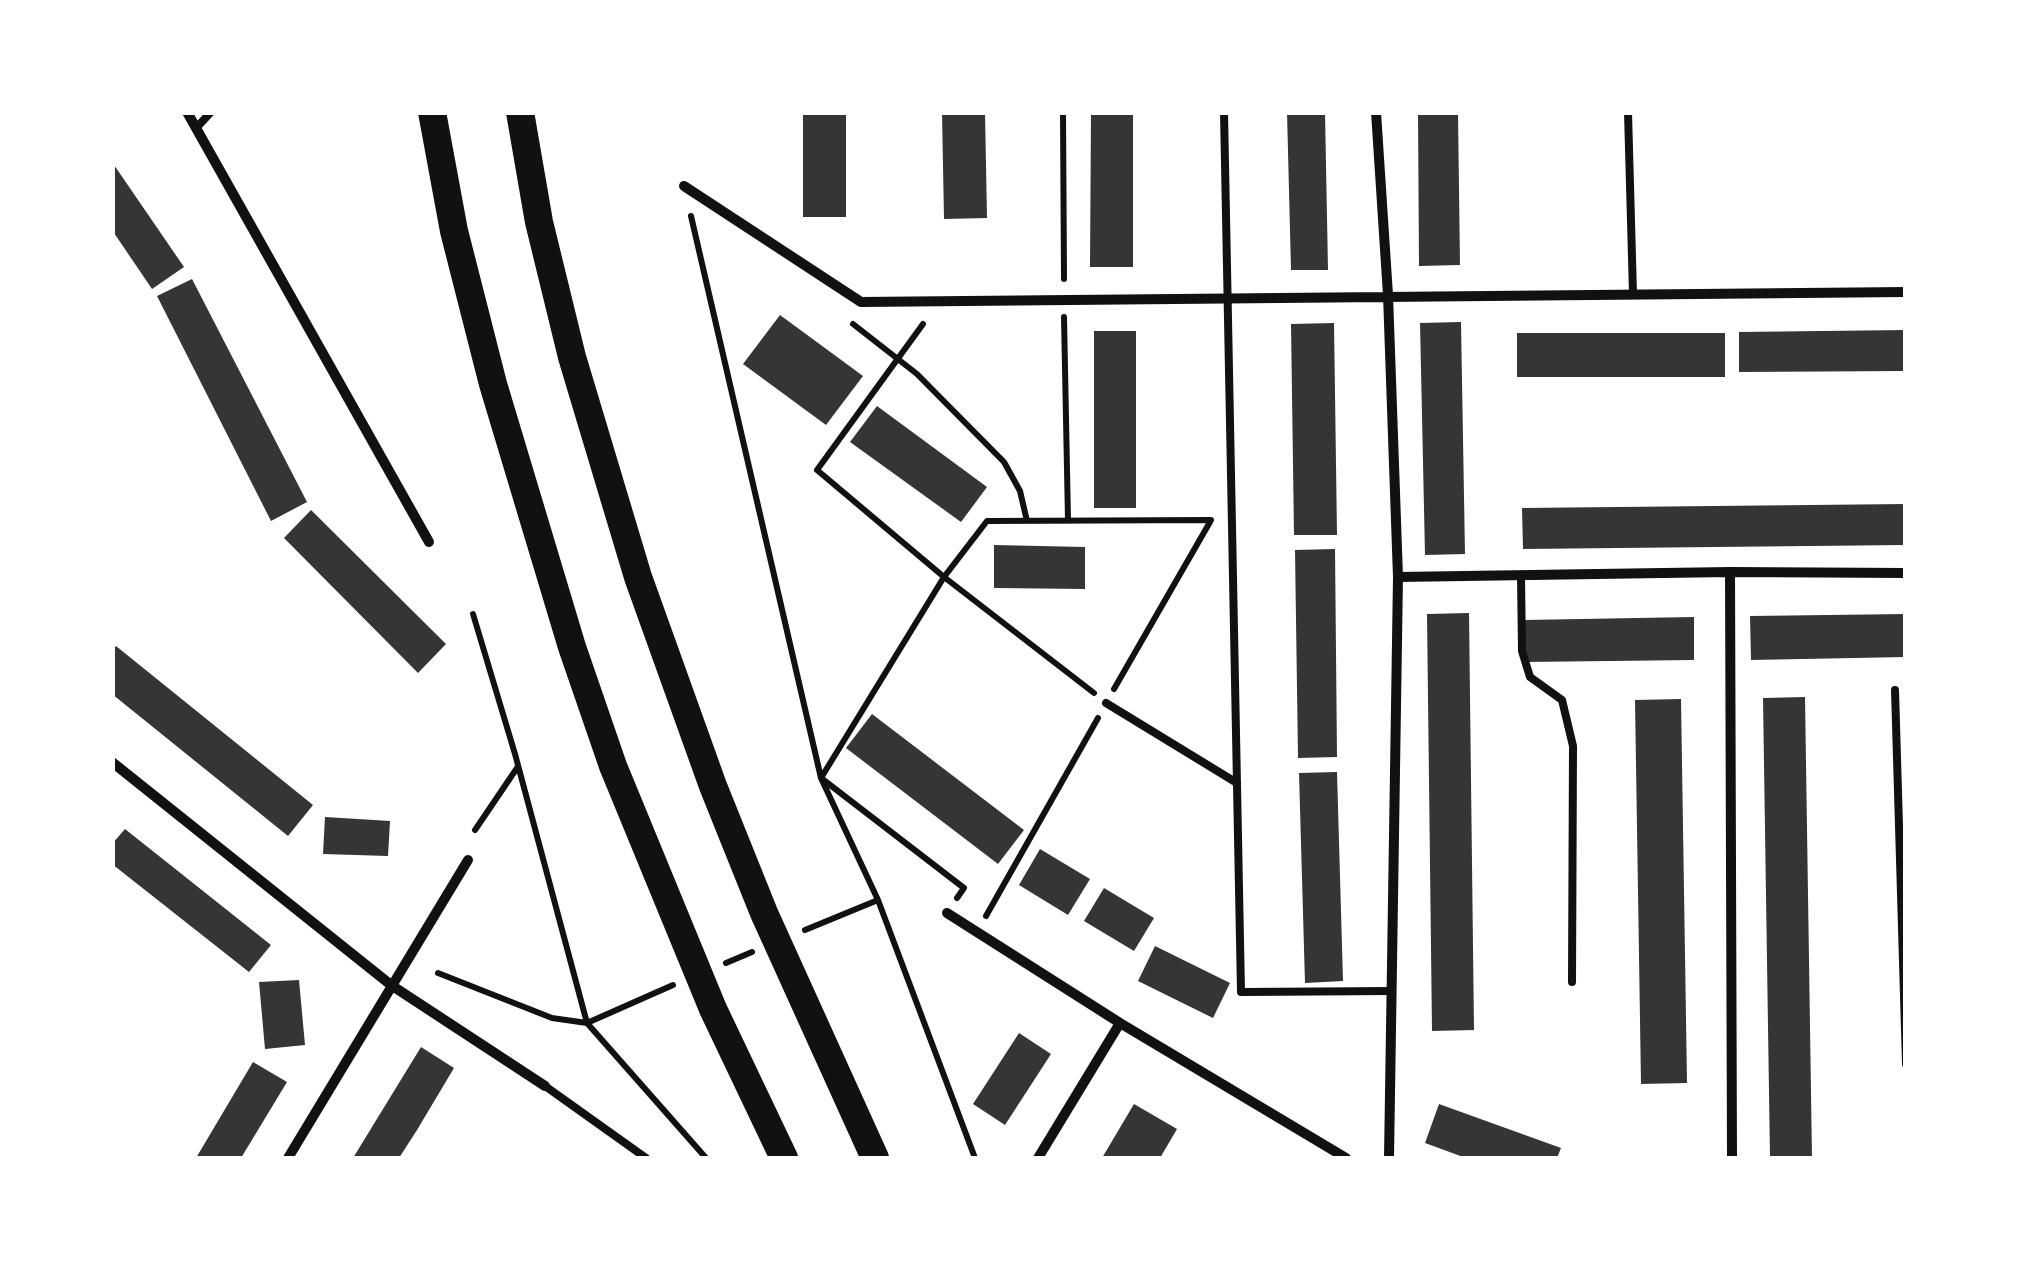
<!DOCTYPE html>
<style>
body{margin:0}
#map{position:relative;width:2018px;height:1271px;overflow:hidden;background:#fff;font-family:"Noto Sans",sans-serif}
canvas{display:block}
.frame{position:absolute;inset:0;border:115px solid #fff;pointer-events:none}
</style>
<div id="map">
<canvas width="2018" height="1271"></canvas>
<div class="frame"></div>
</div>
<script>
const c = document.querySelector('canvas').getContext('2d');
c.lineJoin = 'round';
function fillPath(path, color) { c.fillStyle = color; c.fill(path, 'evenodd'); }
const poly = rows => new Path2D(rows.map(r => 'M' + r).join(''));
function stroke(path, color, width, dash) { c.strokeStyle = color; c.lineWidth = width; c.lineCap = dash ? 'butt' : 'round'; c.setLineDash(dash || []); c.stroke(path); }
fillPath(poly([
 [803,112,846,112,846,217,803,217],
 [942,112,985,112,987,218,944,219],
 [1091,112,1133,112,1133,267,1090,267],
 [1287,112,1325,112,1328,270,1291,270],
 [1418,112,1458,112,1460,265,1419,266],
 [112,162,184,267,152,289,112,230],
 [192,279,307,502,271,521,157,296],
 [780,315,863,376,826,425,743,364],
 [1461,322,1465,554,1425,555,1420,323],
 [1334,323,1337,535,1294,535,1291,324],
 [1906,330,1906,371,1739,372,1739,332],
 [1094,331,1136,331,1136,508,1094,508],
 [1517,333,1725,333,1725,377,1517,377],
 [877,406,987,487,961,522,850,442],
 [1906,504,1906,545,1523,549,1522,508],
 [311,510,446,644,418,673,284,538],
 [994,545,1085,547,1085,589,994,588],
 [1335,549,1337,757,1298,758,1295,550],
 [1469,613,1474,1030,1432,1031,1427,614],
 [1906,614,1906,657,1751,660,1750,616],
 [1694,617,1694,660,1525,662,1524,620],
 [116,646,313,805,288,836,112,694,112,651],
 [1805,697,1812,1158,1770,1158,1763,698],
 [1681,699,1687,1083,1641,1084,1635,700],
 [872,714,1024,830,998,864,846,748],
 [1337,772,1343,981,1305,983,1299,773],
 [325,817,390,821,388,856,323,854],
 [125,829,271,945,249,972,112,864,112,844],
 [1040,849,1090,879,1068,915,1019,885],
 [1104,888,1154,918,1134,951,1084,921],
 [1155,946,1230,983,1213,1018,1138,981],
 [299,980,305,1045,265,1049,259,982],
 [1019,1033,1051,1054,1005,1125,973,1104],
 [421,1047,454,1068,417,1130,399,1158,353,1158],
 [253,1062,287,1082,241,1158,196,1158],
 [1134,1104,1177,1129,1160,1158,1102,1158],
 [1439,1104,1561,1148,1557,1158,1466,1158,1425,1143]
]), '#353535');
stroke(poly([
 [1063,112,1064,279],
 [691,216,821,778,878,900,975,1158],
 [1064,317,1068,520],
 [853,324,917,374,1004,462,1020,491,1027,521],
 [923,324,817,470,944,577,987,521,1211,520],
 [473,614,515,754,587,1023,706,1158],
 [1114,689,1210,522],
 [475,830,517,768],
 [957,898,964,888,821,778,944,577,1094,693],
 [986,916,1098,718],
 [805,930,878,900],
 [726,963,752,952],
 [438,973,552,1018,587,1023,673,985]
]), '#111', 6);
stroke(poly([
 [1224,112,1241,992,1392,991],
 [1628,112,1633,294],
 [198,126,211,112],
 [1521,576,1522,651,1530,677,1562,700,1573,746,1572,982],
 [1895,690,1906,1064],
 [1106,703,1237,783],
 [545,1086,646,1158]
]), '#111', 8);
stroke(poly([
 [187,112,429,542],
 [1376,112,1388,295,1398,577,1389,1158],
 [684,186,861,302,1906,292],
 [1730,572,1732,1158],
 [1398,577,1730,572,1906,573],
 [112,762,391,985,545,1086],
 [947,913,1120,1023,1346,1158],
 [288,1158,468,860],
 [1038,1158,1120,1023]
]), '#111', 10);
stroke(poly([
 [432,112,454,231,493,384,572,647,613,766,713,1009,784,1158],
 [520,112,539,222,572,357,638,577,713,786,764,913,875,1158]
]), '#111', 28);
</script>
